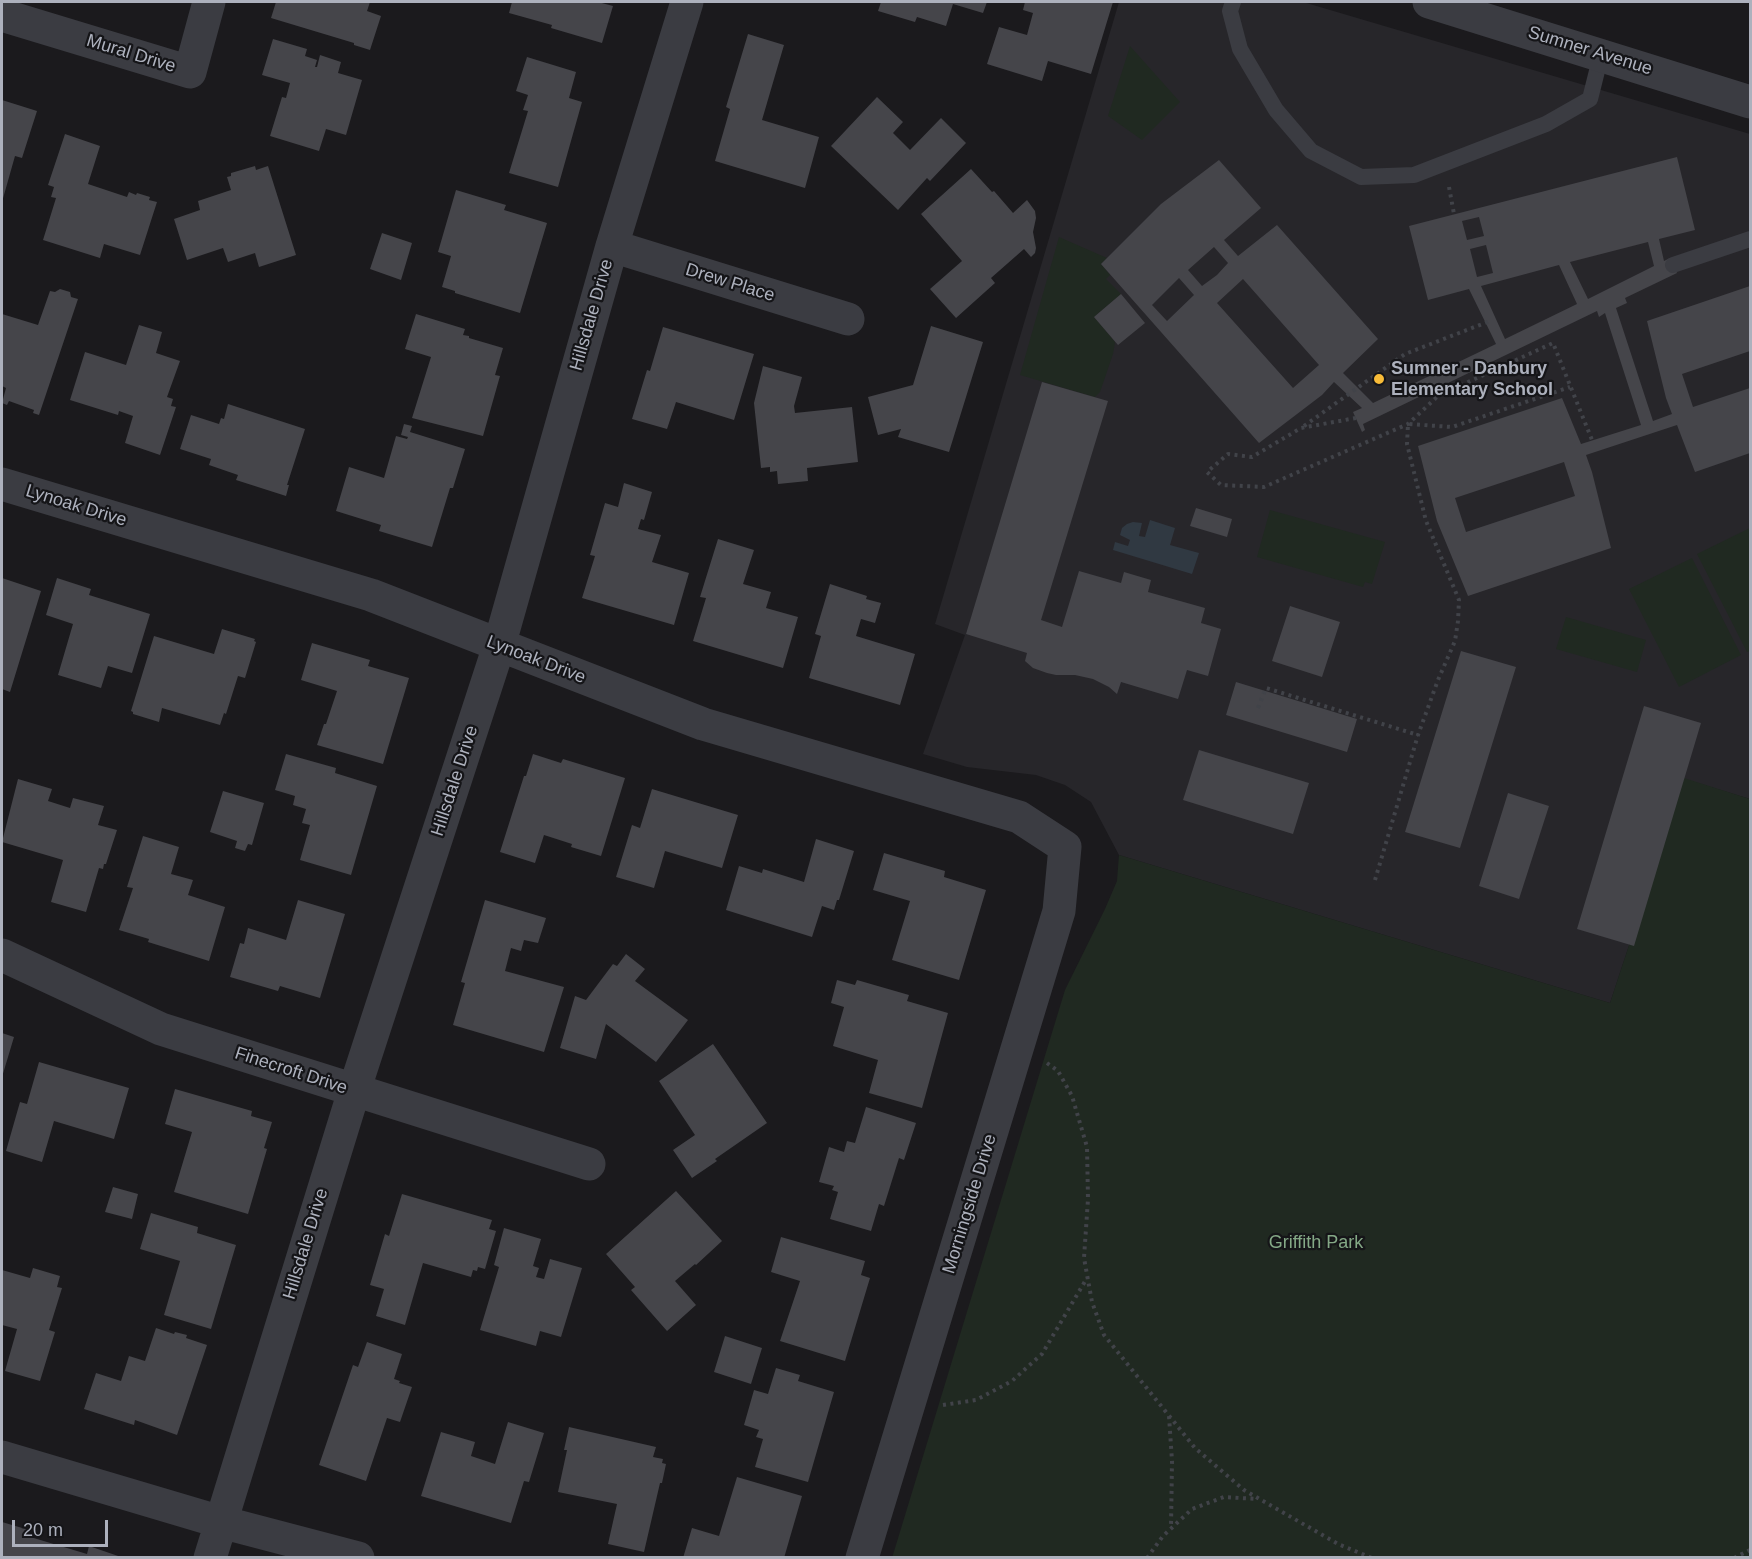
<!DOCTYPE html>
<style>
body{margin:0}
#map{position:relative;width:1752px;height:1559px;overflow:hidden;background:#1b1a1d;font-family:Arial,sans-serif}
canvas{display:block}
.frame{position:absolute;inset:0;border:3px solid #adb1bd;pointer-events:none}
.scale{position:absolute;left:12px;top:1520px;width:96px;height:27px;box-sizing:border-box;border:3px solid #adb1bd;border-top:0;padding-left:8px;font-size:18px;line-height:21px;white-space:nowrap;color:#adb1bd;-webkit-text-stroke:4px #151518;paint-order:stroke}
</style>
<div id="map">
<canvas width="1752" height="1559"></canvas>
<div class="frame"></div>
<div class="scale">20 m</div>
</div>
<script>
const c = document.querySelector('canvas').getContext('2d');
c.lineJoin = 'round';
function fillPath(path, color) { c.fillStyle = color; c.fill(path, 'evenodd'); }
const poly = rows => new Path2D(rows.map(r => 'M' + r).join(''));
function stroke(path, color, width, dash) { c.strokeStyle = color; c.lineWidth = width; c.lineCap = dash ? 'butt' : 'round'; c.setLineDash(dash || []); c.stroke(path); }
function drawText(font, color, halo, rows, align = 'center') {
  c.font = font + ' Arial,sans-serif'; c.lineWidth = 4.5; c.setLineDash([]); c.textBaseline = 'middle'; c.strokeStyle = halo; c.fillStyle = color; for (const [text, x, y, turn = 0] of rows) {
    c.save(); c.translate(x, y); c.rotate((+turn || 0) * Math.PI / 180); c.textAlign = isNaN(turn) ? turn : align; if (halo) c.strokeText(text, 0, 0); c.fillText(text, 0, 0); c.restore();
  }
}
fillPath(poly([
 [1119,2,1303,2,1750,134,1750,799,1684,779,1610,1003,1119,855,1091,802,1065,785,1036,775,967,767,923,754,965,635,935,624]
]), '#27262a');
fillPath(poly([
 [1130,46,1180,102,1142,140,1108,116],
 [1059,237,1107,258,1101,264,1110,275,1106,279,1121,294,1094,317,1115,342,1113,354,1100,392,1095,397,1020,375],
 [1270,510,1385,542,1372,584,1365,582,1363,587,1257,557],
 [1750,528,1750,651,1747,652,1697,554],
 [1692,558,1741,655,1679,687,1629,589],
 [1566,617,1646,640,1637,672,1556,649],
 [1684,778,1750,799,1750,1557,892,1558,1065,990,1105,909,1117,881,1119,855,1610,1003]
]), '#202921');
fillPath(poly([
 [1150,520,1175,528,1170,545,1199,553,1192,574,1113,550,1115,542,1128,546,1130,540,1120,535,1122,528,1127,524,1133,522,1142,523,1139,536,1145,537]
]), '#303942');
fillPath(poly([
 [276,2,370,2,367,11,381,16,370,50,354,45,354,43,271,18],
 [512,2,598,2,613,6,602,43,551,28,552,25,509,13],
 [881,2,987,2,983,13,953,4,946,26,917,17,915,22,878,11],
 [1025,2,1113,2,1091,74,1048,61,1042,81,987,64,999,27,1027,35,1033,13,1023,10],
 [748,34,784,45,762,120,819,137,805,188,715,161,730,109,726,107],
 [273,39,307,49,305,56,317,60,315,67,317,67,320,55,341,62,338,73,362,80,346,135,326,129,319,151,270,136,282,97,286,98,290,83,262,75],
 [527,57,576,72,569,98,582,102,558,187,509,173,528,111,523,110,528,95,516,91],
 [877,97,903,122,893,133,910,150,941,118,966,143,930,181,927,178,898,210,831,146],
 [2,100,37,111,22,158,15,156,2,202],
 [65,134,100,146,88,184,127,197,129,192,136,195,137,193,150,197,149,200,157,202,140,255,104,244,100,258,43,240,56,198,51,197,54,187,48,185],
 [1677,157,1695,230,1659,239,1664,261,1670,258,1677,273,1625,298,1627,303,1616,308,1653,421,1672,414,1666,398,1647,321,1750,286,1750,351,1682,374,1693,407,1750,388,1750,453,1695,472,1677,425,1586,455,1592,472,1611,548,1468,596,1437,521,1418,446,1562,398,1581,444,1641,425,1605,313,1599,317,1597,311,1363,424,1365,430,1362,432,1353,412,1362,408,1334,382,1322,395,1259,443,1101,264,1161,204,1219,160,1261,208,1224,240,1238,256,1277,225,1378,339,1343,373,1373,403,1496,344,1469,289,1428,300,1409,226],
 [1479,217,1484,236,1467,240,1462,221],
 [1648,242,1654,266,1588,299,1570,262],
 [1486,245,1493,273,1477,277,1470,249],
 [1214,247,1228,263,1217,275,1202,286,1188,270],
 [1559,265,1577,304,1505,339,1481,286],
 [1179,278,1194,295,1167,321,1152,305],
 [1243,279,1319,365,1293,388,1217,303],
 [1564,462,1575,496,1466,532,1455,498],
 [255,166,256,170,268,166,296,255,259,267,255,253,228,262,223,248,187,260,174,219,200,210,198,201,231,190,227,177,231,176,231,173],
 [971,169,992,192,994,191,1013,213,1027,200,1035,211,1036,218,1033,232,1036,248,1035,253,1031,257,1024,249,991,278,995,283,956,318,930,289,962,261,921,214],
 [456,190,506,205,504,210,547,223,520,313,455,293,455,291,442,287,451,256,438,252],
 [382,233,412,243,401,280,370,269],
 [60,289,70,292,71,297,78,299,39,415,33,413,34,410,9,401,7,405,2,403,6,388,2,386,2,314,38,325,50,291,55,292],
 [1121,294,1145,323,1118,345,1094,317],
 [416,314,465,329,463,335,469,336,469,338,503,348,495,375,500,376,483,436,412,418,431,357,405,349],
 [139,325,162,332,156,353,180,361,167,397,173,399,171,406,176,407,160,455,125,443,133,416,119,411,118,415,70,400,85,352,126,365],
 [931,326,983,342,949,452,898,437,901,429,878,435,868,397,913,385],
 [663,327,754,354,734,420,676,402,667,429,632,419,647,370,650,371],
 [763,366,802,377,794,406,795,413,852,407,858,462,807,468,808,481,778,484,777,471,770,472,770,467,761,468,754,403],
 [1042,382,1108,401,1041,620,1062,627,1079,571,1121,583,1124,572,1151,580,1148,592,1205,608,1201,623,1221,629,1208,676,1187,670,1178,699,1121,682,1117,694,1109,687,1093,679,1075,675,1056,675,1047,673,1033,668,1025,661,1027,653,966,634],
 [228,404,305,429,287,485,289,485,286,496,236,480,238,475,209,465,211,459,180,449,191,415,219,424,221,418,224,419],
 [404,424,412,426,410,432,465,449,453,488,450,488,432,547,379,531,381,525,336,511,349,467,384,478,396,436,407,439,408,437,401,435],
 [624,483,652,492,644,520,641,519,638,529,661,535,652,562,689,573,674,625,582,598,595,556,590,555,605,503,618,507],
 [1196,508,1232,519,1227,537,1190,526],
 [718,539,754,550,743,584,771,592,766,608,798,617,783,668,693,641,706,598,700,597],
 [2,578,41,591,10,692,2,689],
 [57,578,91,589,89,595,150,614,132,673,108,666,101,688,58,675,73,624,46,615],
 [830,584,867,596,866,599,881,603,875,623,861,619,856,636,915,654,900,705,809,678,821,636,815,634],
 [1290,606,1340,622,1322,677,1272,661],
 [222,629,255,639,254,641,256,642,245,678,238,676,226,714,224,713,220,725,162,708,159,722,133,714,133,712,131,711,154,636,214,654],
 [312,643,370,660,368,666,409,678,383,764,317,745,324,724,326,724,337,691,301,680],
 [1461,651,1516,667,1460,848,1405,832],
 [1236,682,1357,719,1347,752,1226,715],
 [1644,706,1701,723,1634,946,1577,929],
 [1199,750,1309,783,1293,834,1183,800],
 [286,754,336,768,335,773,377,786,351,875,300,860,310,825,302,823,306,809,293,805,295,796,275,790],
 [533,754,561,763,563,759,625,778,601,856,571,847,572,844,544,835,535,863,500,852,524,776,526,776],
 [18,779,52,789,48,801,70,808,73,798,104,806,98,825,117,830,106,864,104,864,103,869,99,868,86,912,51,902,63,860,2,842],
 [652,789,738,815,722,868,665,851,654,888,616,877,632,825,640,828],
 [223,791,264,803,252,845,248,844,245,851,235,848,237,841,210,832],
 [1508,793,1549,806,1519,899,1479,886],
 [143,836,179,847,171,874,193,880,188,895,225,907,209,961,148,942,149,939,119,930,133,888,127,887],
 [816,839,854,851,839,900,837,900,834,910,822,906,812,937,726,910,739,866,762,873,763,869,804,882],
 [884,853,945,871,944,877,986,890,959,980,892,960,910,901,873,890],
 [298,900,345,914,320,998,280,986,278,991,230,977,240,943,244,944,248,928,286,940],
 [485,900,546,918,538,943,524,940,521,951,511,948,505,971,564,987,544,1052,453,1025,465,983,461,982],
 [626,954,645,969,635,981,688,1020,656,1062,606,1024,596,1059,560,1048,575,996,586,1000,613,964,617,966],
 [837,980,855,985,857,980,909,995,907,1001,948,1013,922,1108,869,1093,878,1060,833,1046,844,1007,831,1003],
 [2,1033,14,1037,2,1077],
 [713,1044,767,1123,715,1159,717,1161,692,1178,673,1150,695,1135,659,1081],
 [39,1062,129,1088,114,1139,54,1121,42,1162,6,1151,20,1102,27,1104],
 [175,1089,252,1111,251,1116,272,1122,264,1148,267,1149,248,1214,174,1192,192,1132,165,1124],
 [866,1107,916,1123,904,1160,899,1158,884,1206,879,1204,871,1231,830,1219,838,1192,832,1190,834,1186,819,1182,829,1147,844,1152,847,1141,855,1143],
 [113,1187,138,1194,132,1219,105,1212],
 [676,1191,722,1241,696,1265,695,1264,675,1281,696,1305,667,1331,631,1290,635,1287,606,1254],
 [402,1194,492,1220,489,1229,496,1231,485,1269,478,1267,477,1271,473,1270,471,1277,423,1263,405,1325,376,1316,384,1289,370,1285,385,1234,389,1236],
 [151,1213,198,1227,197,1233,236,1245,211,1329,164,1315,180,1261,140,1249],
 [504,1228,541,1239,533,1266,539,1268,536,1277,544,1279,550,1259,582,1268,561,1337,540,1331,536,1346,480,1330,499,1267,494,1265],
 [781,1237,865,1261,861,1275,870,1278,845,1361,780,1341,800,1281,771,1272],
 [33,1268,60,1276,57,1287,62,1288,49,1330,55,1332,40,1381,5,1371,17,1329,2,1325,2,1270,30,1278],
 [156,1328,174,1334,175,1332,187,1335,186,1338,207,1345,177,1435,135,1420,134,1425,84,1409,96,1373,121,1381,129,1356,145,1361],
 [725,1336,762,1348,751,1384,714,1372],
 [367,1342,402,1354,394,1379,400,1381,399,1383,412,1387,400,1422,387,1418,366,1481,319,1465,353,1365,358,1367],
 [776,1368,800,1375,798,1381,834,1392,808,1482,755,1467,763,1439,756,1437,759,1430,744,1425,754,1390,768,1394],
 [508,1422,544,1433,529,1482,524,1481,511,1523,421,1496,441,1432,475,1442,471,1456,495,1464],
 [569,1427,656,1447,653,1457,663,1459,662,1463,666,1464,662,1483,660,1483,644,1552,608,1544,617,1504,558,1492,567,1450,564,1450],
 [737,1477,802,1496,784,1558,683,1558,692,1528,719,1536],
 [2,1522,29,1530,27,1536,87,1554,89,1546,124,1558,2,1558]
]), '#45454a');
stroke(poly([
 [1449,187,1454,214],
 [1356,418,1301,428,1252,457,1228,454,1207,472,1221,485,1264,487,1408,424,1438,396,1553,343,1592,440],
 [1304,426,1405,354,1490,321],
 [1258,708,1266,688,1418,735],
 [1375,880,1418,735,1438,680,1455,641,1458,621,1459,600,1426,521,1407,444,1408,424,1452,427,1570,387],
 [1047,1063,1058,1071,1072,1096,1087,1147,1088,1199,1084,1258,1092,1302,1104,1335,1195,1448,1244,1490,1338,1544,1372,1558],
 [943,1405,976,1400,1012,1381,1042,1354,1087,1278],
 [1169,1416,1172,1461,1171,1528],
 [1147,1558,1163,1536,1192,1509,1224,1497,1257,1499],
 [1734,1558,1750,1550]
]), '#414349', 4, [3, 4.5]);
stroke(poly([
 [1233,2,1230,11,1240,49,1276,110,1311,151,1361,177,1414,175,1546,124,1590,99,1601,55],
 [1673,265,1750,239]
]), '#3b3c42', 16);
stroke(poly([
 [1429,2,1750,102],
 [2,15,190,72,209,2],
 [612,246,848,319],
 [2,484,371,595,703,724,1019,817,1065,847,1059,911,862,1558],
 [2,955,161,1029,589,1164],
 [2,1457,221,1522,358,1558],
 [210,1558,354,1091,499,646,612,246,687,2]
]), '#3b3c42', 33);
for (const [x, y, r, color] of [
 [1379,379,6,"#f8bb38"]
]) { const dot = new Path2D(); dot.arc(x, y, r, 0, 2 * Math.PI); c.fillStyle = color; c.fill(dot); stroke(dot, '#151518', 2); }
drawText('18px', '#adb1bd', '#151518', [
 ["Sumner Avenue",1590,51,17],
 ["Mural Drive",131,54,17],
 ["Drew Place",730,283,17],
 ["Hillsdale Drive",592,315,-74],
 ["Lynoak Drive",76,506,17],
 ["Lynoak Drive",536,660,21],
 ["Hillsdale Drive",455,781,-72],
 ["Finecroft Drive",291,1071,18],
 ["Morningside Drive",970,1204,-73],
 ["Hillsdale Drive",306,1244,-73]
]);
drawText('bold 18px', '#adb1bd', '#151518', [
 ["Sumner - Danbury",1391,369],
 ["Elementary School",1391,390]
], 'left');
drawText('18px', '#84a886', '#151518', [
 ["Griffith Park",1316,1243]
]);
</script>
